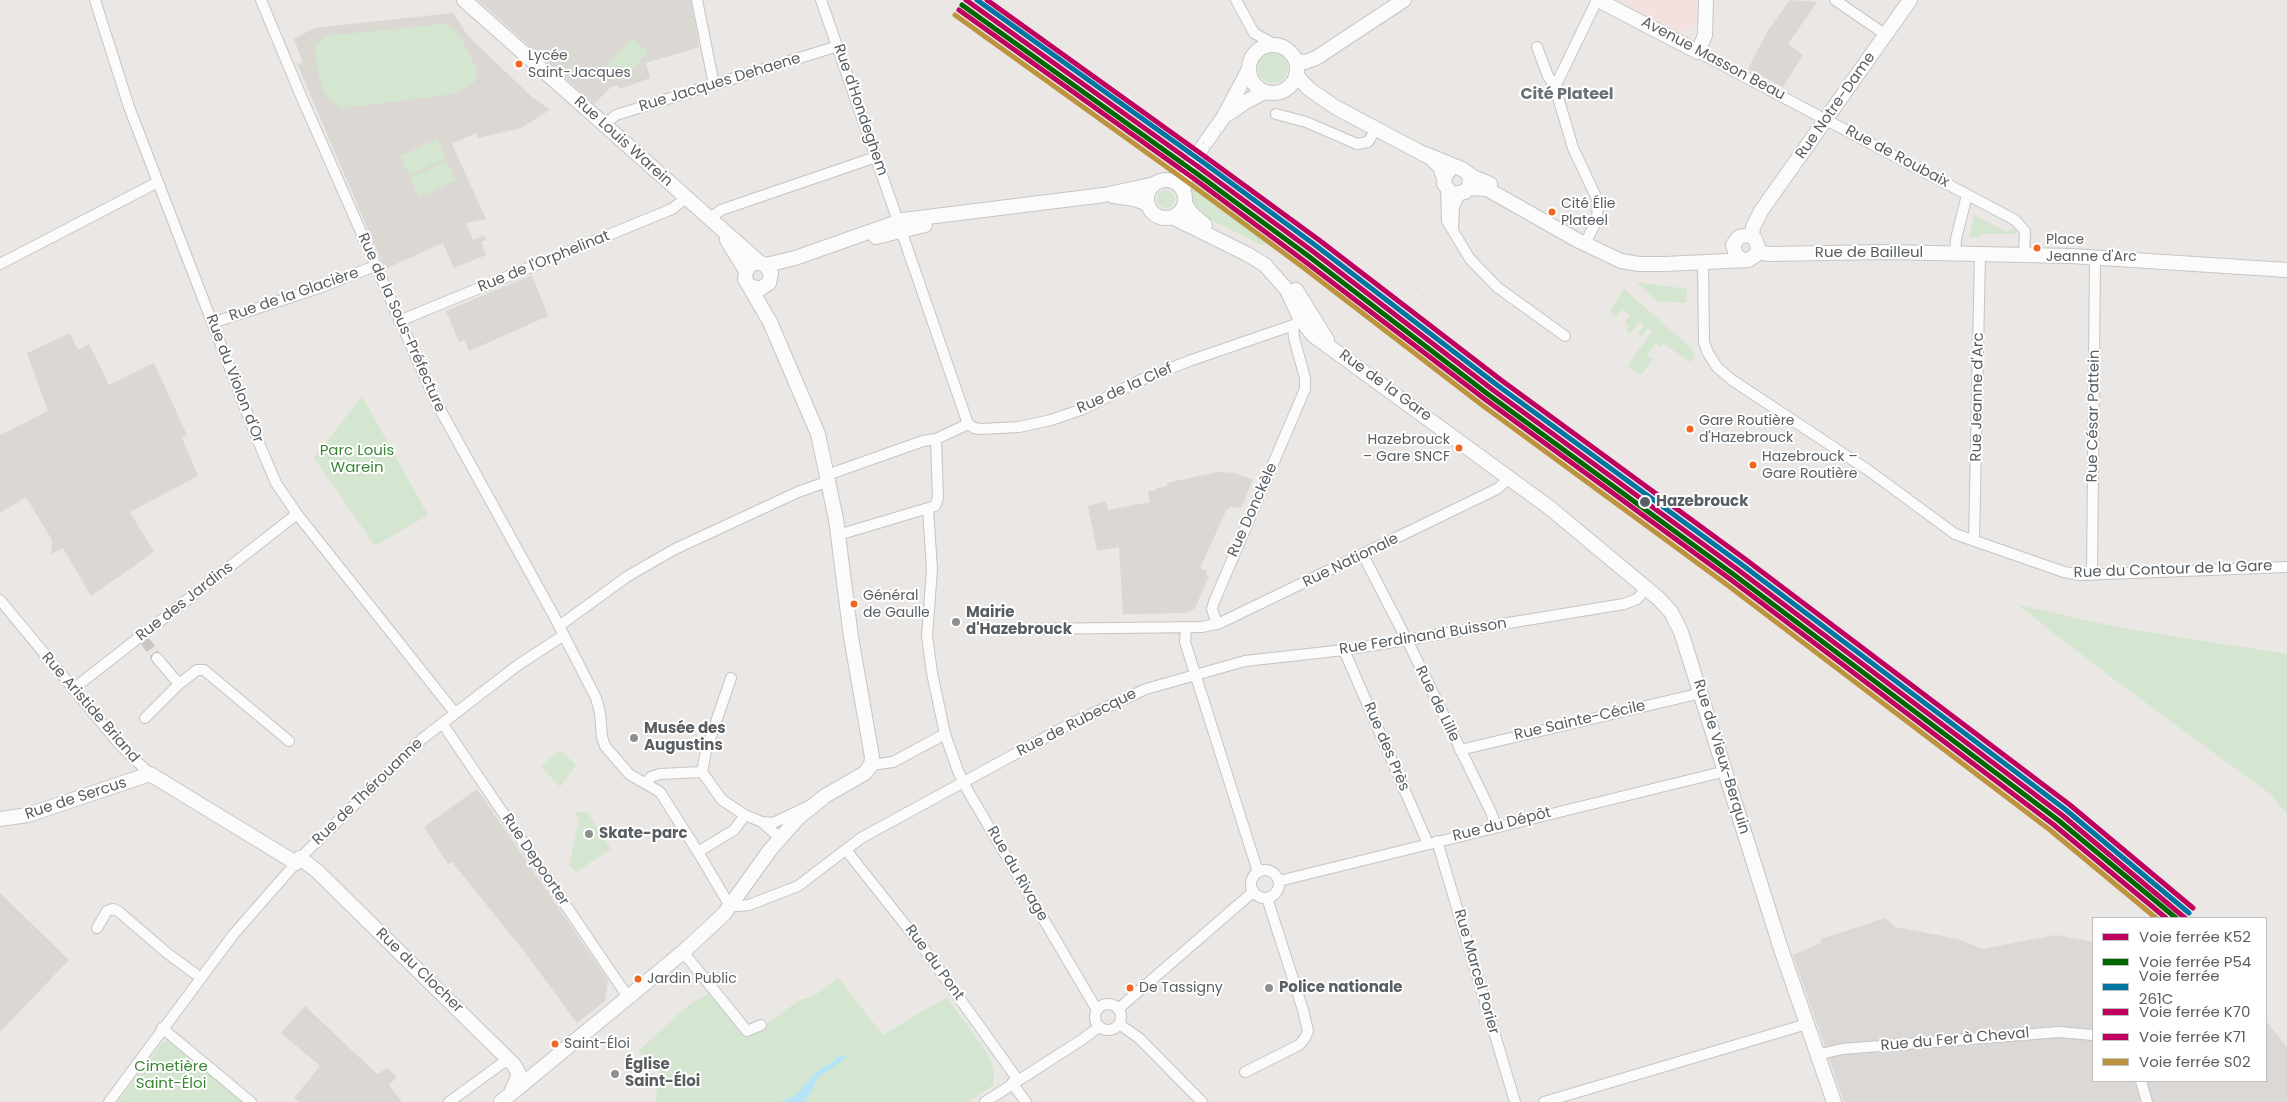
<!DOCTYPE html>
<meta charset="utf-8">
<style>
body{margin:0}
#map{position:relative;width:2287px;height:1102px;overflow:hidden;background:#eae7e4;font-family:Poppins,sans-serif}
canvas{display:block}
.legend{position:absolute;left:2092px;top:917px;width:175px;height:165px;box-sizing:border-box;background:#fff;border:1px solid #bdbfc0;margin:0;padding:6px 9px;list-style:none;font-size:15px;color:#595e62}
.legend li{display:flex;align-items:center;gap:10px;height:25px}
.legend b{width:25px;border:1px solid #bdbfc0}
</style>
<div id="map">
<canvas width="2287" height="1102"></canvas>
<ul class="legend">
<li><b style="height:6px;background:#bf005f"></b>Voie ferrée K52</li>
<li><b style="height:6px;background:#060"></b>Voie ferrée P54</li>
<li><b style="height:6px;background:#0075a1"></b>Voie ferrée 261C</li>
<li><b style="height:6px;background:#bf005f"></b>Voie ferrée K70</li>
<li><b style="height:6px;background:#bf005f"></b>Voie ferrée K71</li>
<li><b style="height:6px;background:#bd943e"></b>Voie ferrée S02</li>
</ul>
</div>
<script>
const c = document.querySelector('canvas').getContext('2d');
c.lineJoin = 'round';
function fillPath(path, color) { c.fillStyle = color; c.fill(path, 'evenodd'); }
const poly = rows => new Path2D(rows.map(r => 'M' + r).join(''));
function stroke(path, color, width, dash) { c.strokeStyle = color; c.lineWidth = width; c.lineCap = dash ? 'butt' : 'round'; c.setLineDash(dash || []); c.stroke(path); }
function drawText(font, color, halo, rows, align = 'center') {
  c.font = font + ' Poppins,sans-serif'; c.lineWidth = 4; c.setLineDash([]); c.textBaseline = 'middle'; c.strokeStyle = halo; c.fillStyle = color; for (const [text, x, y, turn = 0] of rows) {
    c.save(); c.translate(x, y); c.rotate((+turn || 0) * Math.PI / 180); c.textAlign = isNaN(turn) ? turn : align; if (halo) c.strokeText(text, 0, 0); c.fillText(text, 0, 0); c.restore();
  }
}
fillPath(poly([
 [1885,918,1895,927,1958,939,1982,949,2056,935,2093,942,2093,1081,2266,1081,2266,1021,2287,1047,2287,1102,1844,1102,1793,955,1821,943,1821,939]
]), '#dbd8d5');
fillPath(poly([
 [478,0,691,0,699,47,646,63,650,78,620,89,618,85,611,87,594,104],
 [1790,0,1817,2,1788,44,1803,55,1783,87,1748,69,1768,30],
 [453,13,468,36,532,97,550,110,521,128,478,138,476,133,452,144,486,219,466,223,473,240,484,235,486,240,481,242,486,255,454,268,443,243,385,269,297,64,303,63,294,39,314,28],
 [532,275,548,316,469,351,465,340,459,342,446,311],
 [70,333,78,350,89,344,109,385,154,363,187,435,182,438,198,476,130,512,154,552,91,596,63,548,51,554,52,540,26,497,0,513,0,435,48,411,27,353],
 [1217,472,1235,473,1253,480,1241,508,1230,507,1226,511,1200,568,1207,571,1206,575,1209,576,1195,608,1187,613,1123,614,1119,547,1097,551,1088,506,1106,501,1108,510,1150,502,1148,491,1155,491,1155,489,1167,486,1167,483],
 [477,789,608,980,605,1001,577,1023,523,950,452,862,448,864,424,827],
 [0,893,69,960,0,1032],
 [305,1006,377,1074,388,1068,397,1077,389,1085,402,1102,299,1102,294,1098,320,1066,281,1033]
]), '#dbd8d3');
fillPath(poly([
 [1619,0,1699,0,1699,22,1680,33]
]), '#f3e1e0');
fillPath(poly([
 [443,24,454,29,460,36,477,69,476,80,468,87,456,93,445,95,342,108,331,101,325,93,320,81,315,50,318,43,327,36],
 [633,38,648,52,622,80,606,65],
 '1258 68a15 15 0 1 1 30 0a15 15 0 1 1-30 0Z',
 [437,139,446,158,409,175,400,156],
 [447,161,456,180,419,197,410,178],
 [1201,172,1218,185,1218,189,1268,244,1261,245,1206,217,1199,210,1194,204,1191,188,1193,179],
 '1157 199a9 9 0 1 1 18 0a9 9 0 1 1-18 0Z',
 [1974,215,2007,232,2014,227,2017,230,2014,234,1981,234,1979,238,1969,237],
 [1636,282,1687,289,1686,303,1657,301],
 [1624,289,1690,347,1695,355,1690,362,1664,344,1661,347,1656,343,1647,355,1653,359,1641,375,1627,366,1652,332,1648,328,1642,336,1638,333,1644,325,1639,322,1630,334,1626,330,1629,326,1625,323,1630,315,1622,309,1616,317,1610,312],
 [362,396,428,515,375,546,314,458],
 [2018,605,2121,628,2287,654,2287,814,2270,794,2108,675],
 [560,750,576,765,560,787,541,767],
 [574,812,587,812,611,849,576,872,569,866,579,819],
 [838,978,883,1035,947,997,989,1056,994,1072,993,1085,968,1102,655,1102,659,1080,658,1070,638,1051,690,1004,711,992,749,1036,800,1000,814,996],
 [168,1041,174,1042,243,1102,117,1102,163,1042]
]), '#d4e6cf');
fillPath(poly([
 [844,1054,846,1058,819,1077,805,1102,781,1102,797,1094,815,1073]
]), '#b6e4f7');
stroke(poly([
 [145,641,157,658]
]), '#c6c5c4', 10, [10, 5]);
const street = poly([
 [95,0,129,107,256,436,276,483,297,514,455,713],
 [261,0,301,96,436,402,554,616,596,698,600,713,602,737,605,746,629,774,660,792,698,852,734,830,745,815,722,800,702,772,660,774,651,777,646,783],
 [697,0,714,85],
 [821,0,898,221],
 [1236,0,1254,33,1275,45],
 [1835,0,1886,35],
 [1537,47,1548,76,1555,87],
 [1698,52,2015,220,2025,231,2024,255],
 [1276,114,1306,122,1357,144,1368,142,1376,129],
 [604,125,616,115,838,46],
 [1446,189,1447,221,1470,259,1497,287,1565,336],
 [709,219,721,210,876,157],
 [1453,228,1454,207,1460,194],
 [901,230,968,424],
 [1588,238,1597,219,1598,201,1573,148,1555,87,1597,0],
 [1955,254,1956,239,1967,195],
 [1703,262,1704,342,1708,353,1717,367,1732,380,1868,470,1955,534,2064,572,2080,575,2287,567],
 [0,264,158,182],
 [399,321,672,209,686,198],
 [212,323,319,288,375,266],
 [968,424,974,428,981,429,1019,427,1051,420,1083,409,1141,380,1189,361,1308,320],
 [827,475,923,441,936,439,968,424],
 [928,509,932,569,927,636,932,673,945,734,958,771,968,791,1097,1010],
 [838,535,935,506,938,498,936,439],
 [1974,541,1980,254],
 [1363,555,1411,648,1491,812,1496,827],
 [2092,575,2095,257],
 [0,600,120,745,150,774],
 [1217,624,1212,609,1214,602,1305,389,1305,378,1294,338,1293,326],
 [559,626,628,576,675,549,798,492,829,481],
 [1186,627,1185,642,1258,872],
 [1028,629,1202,627,1220,623,1497,489,1510,478],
 [1344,650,1428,844],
 [179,684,197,670,204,670,289,741],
 [73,689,297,514],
 [145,718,179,684,157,658],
 [442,723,628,997],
 [1460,750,1701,693],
 [871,765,893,762,945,734],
 [702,772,706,751,731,678],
 [745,815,762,822,780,838],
 [762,822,773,823,809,806],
 [1437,841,1515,1102],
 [846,850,922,946,1018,1080],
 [698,852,727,901,737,906,749,905,798,886,861,838,1070,724,1146,689,1245,661,1344,650,1624,604,1637,599,1646,589],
 [300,858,422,739,518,665,564,635],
 '1251 884a14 14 0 1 1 28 0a14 14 0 1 1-28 0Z',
 [1279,881,1726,771],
 [97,928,107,911,113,909,118,911,167,953,201,978],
 [683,952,747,1031,761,1025],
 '1095 1017a13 13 0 1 1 26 0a13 13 0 1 1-26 0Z',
 [1118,1009,1253,892],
 [1119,1024,1139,1038,1202,1102],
 [162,1028,251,1102],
 [1817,1055,1842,1049,2059,1032,2093,1035],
 [1245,1072,1299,1045,1305,1038,1308,1031,1303,1010,1267,898],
 [2141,1081,2147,1102],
 [1012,1083,1026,1102],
 [109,1102,233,935,296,863],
 [449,1102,508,1059],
 [985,1102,1083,1039,1099,1027],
 [1544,1102,1807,1024]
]);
const secondary = poly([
 [464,0,760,263],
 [1598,0,1698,52,1705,35,1706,0],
 '1249 69a24 24 0 1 1 48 0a24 24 0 1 1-48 0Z',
 [1296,61,1305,62,1316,58,1404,0],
 [1296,75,1309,89,1335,107,1431,158,1440,167,1444,178],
 [1228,114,1247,101,1265,92],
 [1425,154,1462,169,1473,177,1490,184],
 [1449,171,1445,176,1444,184,1452,194,1465,192,1469,186,1470,179],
 '1147 199a19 19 0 1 1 38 0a19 19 0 1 1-38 0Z',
 [1469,188,1487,189,1577,240,1621,261,1639,264,1665,264,1748,260,1756,255,1758,247,1755,239,1748,235,1739,237,1733,245,1736,255,1743,260],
 [1183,190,1189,166,1223,118,1249,69],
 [1113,196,1134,199,1148,204],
 [1185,204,1191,213,1205,225],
 [1172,217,1247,254,1265,265,1287,290,1301,320,1313,335,1550,508,1658,598,1671,612,1681,632,1781,949,1834,1102],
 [876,237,925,225],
 [1752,237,1753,227,1761,211,1910,0],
 [727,240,746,271],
 [1757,252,1769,254,1887,252,2071,256,2287,270],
 [766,265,795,258,903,220,1104,195,1155,184],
 [1296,290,1327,340],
 [0,819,28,815,150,774,296,863,300,858,317,871,514,1065,519,1074,512,1090],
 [501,1102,683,952,724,914,770,850,798,818,825,796,865,773,871,765,872,757,851,637,836,519,818,434,770,322,745,279,746,271,750,265,758,262,765,265,771,273,769,283,760,289,750,286]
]);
stroke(street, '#c5c5c5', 12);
stroke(secondary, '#c6c6c6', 16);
stroke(street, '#fcfbfb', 10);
stroke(secondary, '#fcfbfb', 14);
stroke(poly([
 [1004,0,1277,196,1399,277,1593,417],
 [1038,0,1263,163,1412,262,1869,591,1941,650,1964,672,2026,753],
 [1771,574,2025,764]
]), '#e1e1e1', 3, [1, 6]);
stroke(poly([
 [966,0,1200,168,1311,250,1493,390,1737,569,2062,815,2185,918]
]), '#bf005f', 5);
stroke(poly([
 [962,5,1196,173,1307,255,1489,395,1733,574,2058,820,2176,918]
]), '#060', 5);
stroke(poly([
 [977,0,1204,163,1315,245,1497,385,1741,564,2066,810,2189,913]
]), '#0075a1', 5);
stroke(poly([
 [959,10,1193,178,1303,260,1486,400,1730,579,2054,825,2166,918]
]), '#bf005f', 5);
stroke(poly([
 [987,0,1207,158,1319,240,1501,380,1745,559,2070,805,2193,908]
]), '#bf005f', 5);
stroke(poly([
 [955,15,1189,183,1300,265,1482,405,1726,584,2050,830,2156,918]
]), '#bd943e', 5);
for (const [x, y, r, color] of [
 [519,64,4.5,"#f26522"],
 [1552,212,4.5,"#f26522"],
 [2037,248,4.5,"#f26522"],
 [1690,429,4.5,"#f26522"],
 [1459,448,4.5,"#f26522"],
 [1753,465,4.5,"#f26522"],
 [1645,502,6,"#595e62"],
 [854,604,4.5,"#f26522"],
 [956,622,5,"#8c8e90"],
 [634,738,5,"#8c8e90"],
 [589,834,5,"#8c8e90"],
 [638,979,4.5,"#f26522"],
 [1130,988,4.5,"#f26522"],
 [1269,988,5,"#8c8e90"],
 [555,1044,4.5,"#f26522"],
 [615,1074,5,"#8c8e90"]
]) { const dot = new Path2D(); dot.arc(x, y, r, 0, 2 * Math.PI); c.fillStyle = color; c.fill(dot); stroke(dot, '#fff', 2); }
drawText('14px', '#595e62', '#fff', [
 ["Lycée",528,56],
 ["Saint-Jacques",528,73],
 ["Cité Élie",1561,204],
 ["Plateel",1561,221],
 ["Place",2046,240],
 ["Jeanne d'Arc",2046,257],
 ["Gare Routière",1699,421],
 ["d'Hazebrouck",1699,438],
 ["Hazebrouck",1450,440,"right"],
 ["– Gare SNCF",1450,457,"right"],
 ["Hazebrouck –",1762,457],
 ["Gare Routière",1762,474],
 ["Général",863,596],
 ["de Gaulle",863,613],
 ["Jardin Public",647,979],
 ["De Tassigny",1139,988],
 ["Saint-Éloi",564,1044]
], 'left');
drawText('15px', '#595e62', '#fff', [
 ["Avenue Masson Beau",1713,59,28],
 ["Rue Jacques Dehaene",720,83,-17],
 ["Rue Notre-Dame",1836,106,-55],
 ["Rue d'Hondeghem",860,110,71],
 ["Rue Louis Warein",623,142,42],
 ["Rue de Roubaix",1897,157,28],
 ["Rue de Bailleul",1869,253],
 ["Rue de l'Orphelinat",544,262,-22],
 ["Rue de la Glacière",294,295,-19],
 ["Rue de la Sous-Préfecture",401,323,66],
 ["Rue du Violon d'Or",234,379,69],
 ["Rue de la Gare",1385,386,36],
 ["Rue de la Clef",1125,389,-24],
 ["Rue Jeanne d'Arc",1978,397,-89],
 ["Rue César Pattein",2094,416,-89],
 ["Rue Donckèle",1253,510,-66],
 ["Rue Nationale",1351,561,-26],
 ["Rue du Contour de la Gare",2173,570,-2],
 ["Rue des Jardins",185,602,-38],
 ["Rue Ferdinand Buisson",1423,637,-9],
 ["Rue de Lille",1437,704,64],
 ["Rue Aristide Briand",90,708,49],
 ["Rue Sainte-Cécile",1580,721,-13],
 ["Rue de Rubecque",1077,723,-27],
 ["Rue des Près",1386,747,67],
 ["Rue de Vieux-Berquin",1721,757,73],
 ["Rue de Thérouanne",368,792,-44],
 ["Rue de Sercus",76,799,-18],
 ["Rue du Dépôt",1502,825,-14],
 ["Rue Depoorter",535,860,56],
 ["Rue du Rivage",1017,874,60],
 ["Rue du Pont",934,963,54],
 ["Rue du Clocher",419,971,44],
 ["Rue Marcel Porier",1476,972,74],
 ["Rue du Fer à Cheval",1955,1040,-5]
]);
drawText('15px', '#3c8535', '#fff', [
 ["Parc Louis",357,451],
 ["Warein",357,468],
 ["Cimetière",171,1067],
 ["Saint-Éloi",171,1084]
]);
drawText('bold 15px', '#595e62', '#fff', [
 ["Hazebrouck",1656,502]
], 'left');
drawText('bold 15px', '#595e62', '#fff', [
 ["Mairie",966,613],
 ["d'Hazebrouck",966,630],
 ["Musée des",644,729],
 ["Augustins",644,746],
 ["Skate-parc",599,834],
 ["Police nationale",1279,988],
 ["Église",625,1065],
 ["Saint-Éloi",625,1082]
], 'left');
drawText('bold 16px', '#6a7074', '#fff', [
 ["Cité Plateel",1567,95]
]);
</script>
